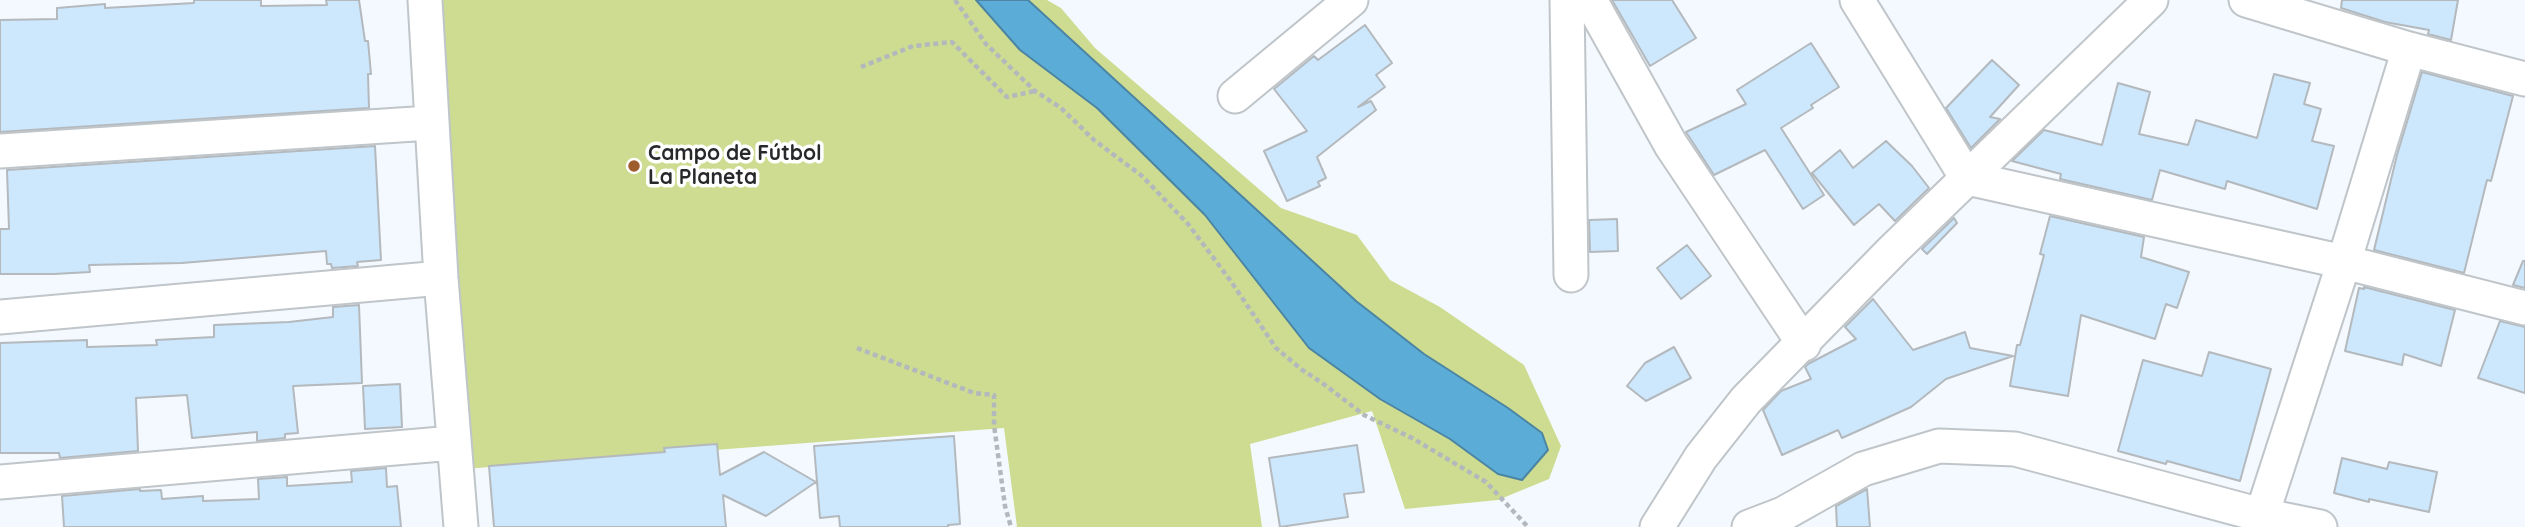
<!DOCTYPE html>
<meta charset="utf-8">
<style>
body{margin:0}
canvas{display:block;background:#f3f9fe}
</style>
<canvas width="2525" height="527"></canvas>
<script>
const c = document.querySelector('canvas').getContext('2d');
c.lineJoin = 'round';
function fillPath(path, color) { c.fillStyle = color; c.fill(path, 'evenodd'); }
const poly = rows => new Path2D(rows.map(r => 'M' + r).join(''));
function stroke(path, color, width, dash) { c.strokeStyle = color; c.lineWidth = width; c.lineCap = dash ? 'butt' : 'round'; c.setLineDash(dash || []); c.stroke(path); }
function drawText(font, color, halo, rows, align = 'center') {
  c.font = font + ' Quicksand,sans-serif'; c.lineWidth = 7; c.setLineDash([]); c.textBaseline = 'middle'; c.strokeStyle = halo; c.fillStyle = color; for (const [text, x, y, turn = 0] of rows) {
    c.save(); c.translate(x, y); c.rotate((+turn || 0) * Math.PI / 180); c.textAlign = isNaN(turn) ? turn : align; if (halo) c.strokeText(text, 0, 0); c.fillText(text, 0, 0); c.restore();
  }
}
fillPath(poly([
 [435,0,1047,0,1061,8,1095,48,1281,208,1357,235,1390,280,1440,307,1524,365,1561,446,1549,479,1498,500,1405,509,1372,411,1250,444,1262,527,1017,527,1004,428,464,469]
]), '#cddc90');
const water = poly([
 [976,0,1028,0,1356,301,1424,354,1508,408,1542,433,1548,450,1522,480,1498,474,1450,439,1380,399,1309,348,1205,215,1097,108,1020,50,976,0]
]);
fillPath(water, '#5bacd7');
stroke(water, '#4b85a3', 2);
const building = poly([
 [194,0,261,0,261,6,327,5,326,0,359,0,365,41,368,41,371,74,368,74,369,108,0,132,0,20,57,19,57,8,105,4,105,8,194,3,194,0],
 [1612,0,1672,0,1696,38,1650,66,1612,0],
 [2342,0,2458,0,2451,40,2428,34,2429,30,2385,22,2341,8,2342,0],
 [1365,25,1392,63,1376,75,1385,87,1358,107,1371,101,1376,110,1317,157,1326,178,1318,182,1320,186,1287,201,1264,151,1307,131,1274,89,1314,56,1318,60,1365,25],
 [1811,43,1839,87,1811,105,1813,108,1781,128,1824,195,1803,209,1765,150,1714,175,1686,132,1746,104,1737,90,1811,43],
 [1992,60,2019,85,1990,117,2000,119,1971,148,1946,108,1992,60],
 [2422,72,2513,96,2491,181,2487,180,2464,273,2374,250,2397,155,2422,72],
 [2274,74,2310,83,2304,104,2321,109,2312,141,2334,146,2317,209,2227,181,2225,189,2160,170,2152,200,2060,179,2061,174,2012,161,2044,130,2102,145,2118,83,2150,92,2139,134,2188,145,2196,120,2257,138,2274,74],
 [1886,141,1912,166,1929,188,1895,221,1879,204,1854,225,1812,173,1840,150,1853,168,1886,141],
 [375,146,381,260,357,262,358,266,332,268,331,264,327,264,326,251,182,263,89,265,90,272,54,274,0,274,0,229,9,229,7,170,375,146],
 [2050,216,2144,237,2141,257,2189,272,2177,308,2166,304,2155,339,2081,315,2068,396,2010,386,2017,345,2020,345,2044,255,2040,254,2050,216],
 [1954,218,1957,223,1927,254,1922,249,1954,218],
 [1617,219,1618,251,1590,252,1589,220,1617,219],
 [1687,245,1711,276,1681,299,1657,268,1687,245],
 [2523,261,2525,261,2525,288,2513,285,2523,261],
 [2364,287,2455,310,2441,366,2404,354,2402,365,2345,351,2359,288,2364,289,2364,287],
 [1873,299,1913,350,1965,332,1970,348,2013,356,1946,379,1911,407,1842,438,1838,430,1782,455,1763,410,1781,391,1811,379,1805,367,1808,364,1856,339,1845,327,1873,299],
 [359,305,362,383,293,386,298,433,285,434,285,438,257,441,257,432,192,438,187,395,136,398,138,451,60,458,59,453,0,453,0,343,87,340,87,347,157,345,156,340,214,337,214,325,289,322,333,317,333,307,359,305],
 [2500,321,2525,327,2525,393,2478,378,2500,321],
 [1674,347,1691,378,1646,401,1627,386,1645,363,1674,347],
 [2209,352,2271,369,2240,481,2167,461,2166,464,2118,451,2143,360,2202,376,2209,352],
 [400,384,402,427,365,429,363,386,400,384],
 [954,436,960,524,948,525,948,527,840,527,839,516,820,518,814,446,954,436],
 [717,444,720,475,764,452,816,482,766,516,723,495,726,527,494,527,489,466,665,452,664,448,717,444],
 [1357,445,1364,492,1344,494,1348,517,1280,527,1269,458,1357,445],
 [2342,458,2387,469,2389,462,2437,472,2429,512,2369,499,2369,502,2334,493,2342,458],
 [386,468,387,487,397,486,401,527,64,527,62,496,140,489,140,491,161,490,162,499,203,496,203,501,259,499,258,479,287,477,287,486,352,482,351,471,386,468],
 [1867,489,1870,527,1837,527,1836,506,1867,489]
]);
fillPath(building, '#cde7fd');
stroke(building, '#b3b9bd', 2);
const minor = poly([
 [425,0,441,278,461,527],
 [1567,0,1571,275],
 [1590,0,1671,145,1804,344],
 [1857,0,1967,178,2344,262,2525,308],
 [2246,0,2409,49,2525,79],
 [1235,96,1351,0],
 [0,151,430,123],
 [0,317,441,278],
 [0,482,453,443],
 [1657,527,1701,457,1746,400,1893,250,2151,0],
 [1749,527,1783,514,1863,469,1939,446,2015,449,2261,515,2320,527],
 [2258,527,2344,262,2409,49]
]);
stroke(minor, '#bfc5c9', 37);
stroke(poly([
 [955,0,986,44,1035,91,1061,108,1094,140,1142,176,1188,224,1230,280,1276,348,1301,369,1325,385,1364,415,1412,438,1486,482,1528,527],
 [861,67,913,46,952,42,1007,97,1035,91],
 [857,348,974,393,994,395,994,425,1005,506,1011,527]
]), '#b3b8bc', 4.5, [5, 3.5]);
stroke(minor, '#fff', 33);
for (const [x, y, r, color] of [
 [634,166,7,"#9e5b2b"]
]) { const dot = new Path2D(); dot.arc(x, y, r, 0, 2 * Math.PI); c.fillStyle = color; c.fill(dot); stroke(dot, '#fff', 2.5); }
drawText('bold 21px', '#27292b', '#fff', [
 ["Campo de Fútbol",648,154],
 ["La Planeta",648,178]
], 'left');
</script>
